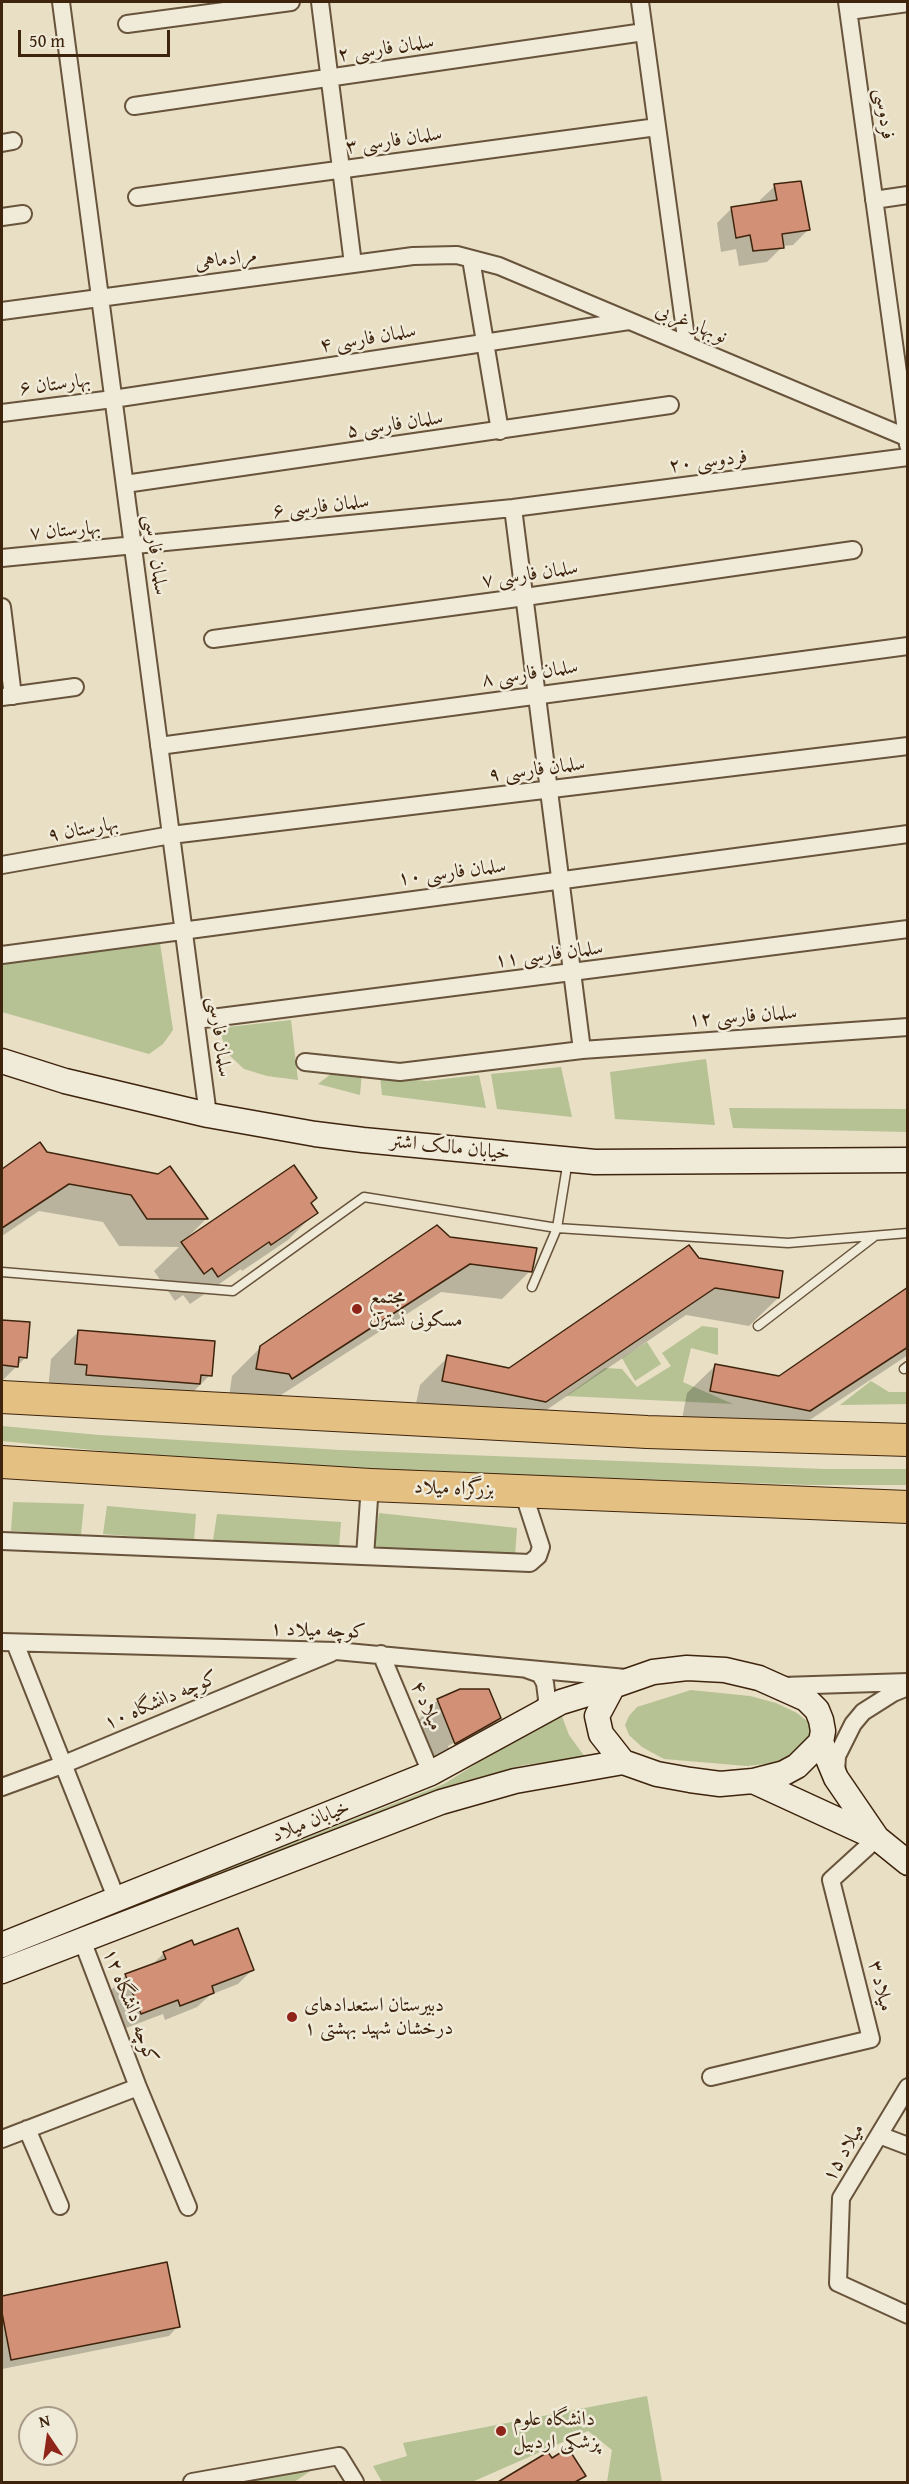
<!DOCTYPE html>
<meta charset="utf-8">
<style>
body{margin:0}
#map{position:relative;width:909px;height:2484px;overflow:hidden;background:#e8dfc5;font-family:"Gentium Book Plus",serif}
canvas{display:block}
.frame{position:absolute;inset:0;border:3px solid #3e240d;pointer-events:none}
.north{position:absolute;left:18px;top:2406px;width:60px;height:60px;box-sizing:border-box;background:#f0ead9;border:2px solid #a99b87;border-radius:50%;rotate:347deg;font-size:16px;font-weight:700;line-height:24px;text-align:center;color:#3e240d}
.north::after{content:'';display:block;margin:auto;width:21px;height:27px;background:#8f2418;clip-path:polygon(50% 0,100% 100%,50% 72%,0 100%)}
.scale{position:absolute;left:18px;top:30px;width:152px;height:27px;box-sizing:border-box;border:3px solid #3e240d;border-top:0;padding-left:8px;font-size:18px;line-height:21px;white-space:nowrap;color:#3e240d;-webkit-text-stroke:4px #f0ead9;paint-order:stroke}
</style>
<div id="map">
<canvas width="909" height="2484"></canvas>
<div class="frame"></div>
<div class="north">N</div>
<div class="scale">50 m</div>
</div>
<script>
const c = document.querySelector('canvas').getContext('2d');
c.lineJoin = 'round';
function fillPath(path, color) { c.fillStyle = color; c.fill(path, 'evenodd'); }
const poly = rows => new Path2D(rows.map(r => 'M' + r).join(''));
function stroke(path, color, width, dash) { c.strokeStyle = color; c.lineWidth = width; c.lineCap = dash ? 'butt' : 'round'; c.setLineDash(dash || []); c.stroke(path); }
function drawText(font, color, halo, rows, align = 'center') {
  c.font = font + ' "Gentium Book Plus",Amiri,serif'; c.lineWidth = 5; c.setLineDash([]); c.textBaseline = 'middle'; c.strokeStyle = halo; c.fillStyle = color; for (const [text, x, y, turn = 0] of rows) {
    c.save(); c.translate(x, y); c.rotate((+turn || 0) * Math.PI / 180); c.textAlign = isNaN(turn) ? turn : align; if (halo) c.strokeText(text, 0, 0); c.fillText(text, 0, 0); c.restore();
  }
}
fillPath(poly([
 [160,943,173,1030,163,1044,149,1054,2,1012,2,962],
 [291,1020,298,1080,267,1076,244,1069,227,1053,219,1028],
 [706,1059,715,1125,615,1119,610,1072],
 [561,1067,572,1117,497,1109,491,1074],
 [346,1070,362,1072,360,1095,318,1084,331,1074],
 [479,1075,486,1108,382,1095,380,1076,426,1081],
 [729,1108,907,1109,907,1132,733,1128],
 [702,1326,718,1328,718,1355,691,1348,683,1382,733,1404,566,1396,605,1368,622,1369,637,1387,671,1366,662,1353],
 [647,1342,661,1364,635,1381,622,1358],
 [871,1381,889,1392,907,1392,907,1404,840,1405],
 [2,1426,99,1435,340,1450,824,1469,907,1469,907,1485,809,1485,383,1470,113,1452,2,1441],
 [13,1502,84,1504,81,1535,11,1531],
 [107,1506,196,1514,194,1541,103,1534],
 [379,1513,517,1528,515,1556,374,1547],
 [217,1514,341,1522,339,1548,213,1541],
 [691,1690,750,1696,776,1703,797,1713,812,1725,814,1733,797,1755,774,1763,747,1766,664,1759,642,1747,629,1735,625,1725,629,1716,637,1707],
 [560,1711,569,1735,585,1757,524,1765,455,1784,403,1808,2,1964,2,1957,444,1784],
 [647,2396,662,2482,607,2482,612,2450,588,2431,472,2482,382,2482,373,2466,407,2456,403,2443],
 [309,2465,312,2470,294,2482,216,2482]
]), '#b6c194');
fillPath(poly([
 [775,186,808,230,793,245,783,246,767,262,739,266,736,249,721,252,717,223,732,208,760,204,760,200],
 [40,1145,46,1154,206,1219,187,1238,310,1204,316,1212,288,1240,242,1271,241,1269,190,1304,183,1295,175,1301,154,1271,179,1247,119,1246,103,1222,39,1211,2,1236,2,1171],
 [450,1239,530,1271,502,1299,441,1292,264,1406,229,1397,232,1376,261,1347],
 [698,1259,778,1298,749,1326,686,1315,517,1430,415,1408,420,1385,448,1357,509,1369],
 [908,1288,908,1355,781,1439,682,1419,687,1393,716,1365,779,1378],
 [2,1322,29,1324,26,1357,2,1381],
 [79,1331,210,1375,182,1403,48,1391,51,1359],
 [438,1700,500,1718,480,1738,435,1762,418,1720],
 [479,1729,479,1732,449,1749,448,1746],
 [193,1947,253,1969,238,1984,210,1995,197,2007,165,2020,163,2014,126,2028,111,1990,126,1975,151,1966,164,1953],
 [166,2264,178,2326,169,2336,2,2369,2,2297],
 [548,2454,552,2460,584,2476,577,2482,501,2482]
]), '#0003');
const building = poly([
 [801,181,810,230,782,234,784,248,753,251,750,235,736,238,731,207,777,200,774,184,801,181],
 [40,1142,47,1152,158,1174,170,1166,208,1219,147,1219,131,1195,69,1184,2,1228,2,1169,40,1142],
 [294,1165,317,1198,311,1203,318,1213,271,1245,269,1242,218,1277,212,1268,204,1274,181,1242,294,1165],
 [437,1225,450,1237,537,1248,532,1272,470,1264,292,1379,289,1374,256,1369,260,1346,437,1225],
 [689,1245,699,1258,783,1271,779,1298,715,1288,546,1402,442,1381,447,1355,509,1368,689,1245],
 [908,1287,908,1347,810,1411,710,1391,715,1364,779,1376,908,1287],
 [2,1320,30,1322,27,1358,19,1357,18,1367,2,1365,2,1320],
 [78,1330,215,1341,212,1376,201,1375,200,1384,86,1375,87,1365,75,1364,78,1330],
 [460,1689,489,1689,501,1718,455,1744,437,1699,460,1689],
 [238,1928,254,1970,212,1986,214,1993,180,2006,178,2000,141,2014,125,1974,166,1959,163,1952,192,1940,194,1945,238,1928],
 [167,2262,180,2327,11,2360,2,2313,2,2296,167,2262],
 [568,2448,586,2476,575,2482,498,2482,548,2452,552,2458,568,2448]
]);
fillPath(building, '#d29076');
stroke(building, '#3e240d', 1.5);
const lane = poly([
 [2,1272,233,1291,364,1197,557,1228,568,1160],
 [532,1287,557,1228,788,1243,908,1233],
 [758,1326,875,1236],
 [904,1369,908,1366]
]);
const street = poly([
 [61,2,208,1115],
 [320,2,353,264],
 [640,2,687,345],
 [847,2,908,445],
 [849,11,908,3],
 [127,24,291,2],
 [134,106,644,32],
 [2,143,13,141],
 [137,197,657,127],
 [874,200,908,195],
 [2,217,23,214],
 [471,259,500,431],
 [2,311,413,256,457,255,499,266,908,438],
 [2,413,113,399,629,321],
 [125,484,670,405],
 [513,508,582,1050],
 [2,558,513,508,908,457],
 [2,607,13,696],
 [213,639,525,597,853,550],
 [2,697,75,687],
 [159,746,908,646],
 [2,865,171,835,908,746],
 [2,955,908,834],
 [196,1020,908,929],
 [305,1062,400,1072,582,1050,908,1027],
 [2,1541,530,1563,538,1556,541,1547,523,1492],
 [365,1556,370,1485],
 [2,1642,336,1651,626,1678],
 [15,1643,117,1900],
 [381,1654,431,1773],
 [526,1669,540,1674,545,1683,547,1699,545,1711],
 [782,1686,908,1682],
 [836,1774,837,1756,853,1724,863,1712,893,1693,908,1687],
 [2,1787,62,1765,331,1653],
 [82,1940,138,2087,188,2207],
 [711,2077,871,2039,831,1880,877,1838],
 [908,2087,841,2198,838,2283,908,2315],
 [27,2129,60,2206],
 [879,2135,908,2146],
 [2,2139,138,2087],
 [192,2482,339,2456,355,2482]
]);
const secondary = poly([
 [2,1061,65,1081,208,1115,315,1134,363,1140,595,1162,908,1160],
 [687,1668,725,1670,759,1678,806,1699,817,1710,821,1720,823,1731,821,1742,797,1766,784,1773,753,1781,720,1784,690,1780,657,1774,623,1762,601,1734,597,1716,613,1686,653,1672,687,1668],
 [821,1742,836,1778,877,1838],
 [753,1781,877,1838,908,1863],
 [2,1945,431,1773,561,1702,613,1686],
 [2,1971,441,1802,515,1781,623,1762]
]);
const highway = poly([
 [2,1397,647,1432,908,1440],
 [2,1462,370,1485,908,1507]
]);
stroke(lane, '#68533b', 11);
stroke(street, '#68533b', 20);
stroke(secondary, '#3e240d', 27);
stroke(highway, '#3e240d', 34);
stroke(lane, '#f0ead9', 8);
stroke(street, '#f0ead9', 16);
stroke(secondary, '#f0ead9', 24);
stroke(highway, '#e4c082', 32);
for (const [x, y, r, color] of [
 [357,1309,6,"#8f2418"],
 [292,2017,6,"#8f2418"],
 [501,2431,6,"#8f2418"]
]) { const dot = new Path2D(); dot.arc(x, y, r, 0, 2 * Math.PI); c.fillStyle = color; c.fill(dot); stroke(dot, '#f0ead9', 2); }
drawText('20px', '#3e240d', '#f0ead9', [
 ["سلمان فارسی ۲",386,49,-8],
 ["فردوسی",884,114,82],
 ["سلمان فارسی ۳",394,141,-8],
 ["مرادماهی",226,260,-8],
 ["نوبهار غربی",691,324,23],
 ["سلمان فارسی ۴",368,339,-9],
 ["بهارستان ۶",55,385,-7],
 ["سلمان فارسی ۵",395,425,-8],
 ["فردوسی ۲۰",708,462,-7],
 ["سلمان فارسی ۶",321,507,-6],
 ["بهارستان ۷",65,531,-5],
 ["سلمان فارسی",155,555,82],
 ["سلمان فارسی ۷",530,575,-8],
 ["سلمان فارسی ۸",530,674,-8],
 ["سلمان فارسی ۹",537,770,-7],
 ["بهارستان ۹",83,830,-10],
 ["سلمان فارسی ۱۰",452,873,-7],
 ["سلمان فارسی ۱۱",549,955,-7],
 ["سلمان فارسی ۱۲",743,1017,-4],
 ["سلمان فارسی",219,1037,82],
 ["خیابان مالک اشتر",450,1148,6],
 ["بزرگراه میلاد",454,1489,2],
 ["کوچه میلاد ۱",318,1631,2],
 ["کوچه دانشگاه ۱۰",161,1701,-23],
 ["میلاد ۴",426,1706,67],
 ["خیابان میلاد",311,1822,-22],
 ["میلاد ۳",880,1986,76],
 ["کوچه دانشگاه ۱۲",130,2006,69],
 ["میلاد ۱۵",844,2153,-60]
]);
drawText('20px', '#3e240d', '#f0ead9', [
 ["مجتمع",369,1298],
 ["مسکونی نسترن",369,1321],
 ["دبیرستان استعدادهای",304,2006],
 ["درخشان شهید بهشتی ۱",304,2029],
 ["دانشگاه علوم",513,2420],
 ["پزشکی اردبیل",513,2443]
], 'left');
</script>
